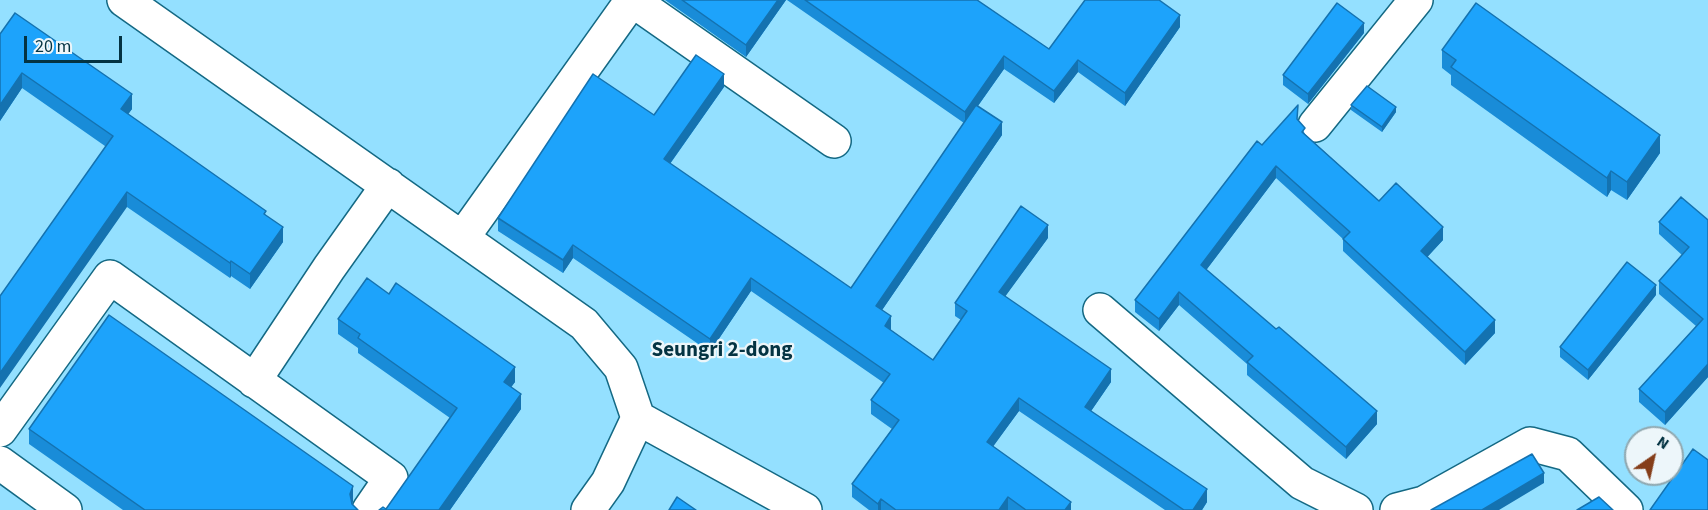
<!DOCTYPE html>
<style>
body{margin:0}
#map{position:relative;width:1708px;height:510px;overflow:hidden;background:#94e0ff;font-family:"Source Sans 3",sans-serif}
canvas{display:block}
.north{position:absolute;left:1624px;top:426px;width:60px;height:60px;box-sizing:border-box;background:#edf6fa;border:2px solid #90a8b0;border-radius:50%;rotate:34deg;font-size:16px;font-weight:700;line-height:24px;text-align:center;color:#043342}
.north::after{content:'';display:block;margin:auto;width:21px;height:27px;background:#853e1a;clip-path:polygon(50% 0,100% 100%,50% 72%,0 100%)}
.scale{position:absolute;left:24px;top:36px;width:98px;height:27px;box-sizing:border-box;border:3px solid #043342;border-top:0;padding-left:8px;font-size:18px;line-height:21px;white-space:nowrap;color:#043342;-webkit-text-stroke:4px #edf6fa;paint-order:stroke}
</style>
<div id="map">
<canvas width="1708" height="510"></canvas>
<div class="north">N</div>
<div class="scale">20 m</div>
</div>
<script>
const c = document.querySelector('canvas').getContext('2d');
c.lineJoin = 'round';
const poly = rows => new Path2D(rows.map(r => 'M' + r).join(''));
function stroke(path, color, width, dash) { c.strokeStyle = color; c.lineWidth = width; c.lineCap = dash ? 'butt' : 'round'; c.setLineDash(dash || []); c.stroke(path); }
function fillPath(path, color) { c.fillStyle = color; c.fill(path, 'evenodd'); }
function drawText(font, color, halo, rows, align = 'center') {
  c.font = font + ' "Source Sans 3",sans-serif'; c.lineWidth = 4.5; c.setLineDash([]); c.textBaseline = 'middle'; c.strokeStyle = halo; c.fillStyle = color; for (const [text, x, y, turn = 0] of rows) {
    c.save(); c.translate(x, y); c.rotate((+turn || 0) * Math.PI / 180); c.textAlign = isNaN(turn) ? turn : align; if (halo) c.strokeText(text, 0, 0); c.fillText(text, 0, 0); c.restore();
  }
}
const minor = poly([
 [124,0,584,324,621,368,638,418,608,482,588,510],
 [632,0,834,141],
 [1315,125,1416,0],
 [463,237,632,0],
 [1100,310,1302,483,1356,510],
 [254,381,329,268,388,185],
 [638,418,805,510],
 [0,430,110,277,391,478,369,510],
 [0,463,65,510],
 [1397,510,1424,503,1530,444,1568,454,1626,510]
]);
stroke(minor, '#146984', 36);
stroke(minor, '#fff', 33);
fillPath(poly([
 [665,0,786,0,746,57],
 [787,0,977,0,1049,49,1180,27,1125,106,1078,72,1054,103,1004,69,978,106,1002,135,882,310,891,329,891,330,933,360,961,320,955,316,955,303,1048,238,1005,296,1111,382,1091,411,1207,502,1202,510,1165,510,1019,411,993,446,1071,510,869,510,852,497,852,484,892,429,871,414,871,400,884,383,751,291,710,352,573,258,563,273,498,231,498,218,654,115,724,87,670,164,851,288,964,123],
 [1364,33,1308,104,1283,85,1283,75],
 [0,34,132,109,128,114,266,215,283,242,250,289,231,276,230,278,127,207,105,146,22,88,0,121],
 [1442,50,1660,153,1627,200,1611,190,1607,197,1451,85,1451,75,1442,68],
 [1351,105,1396,112,1382,132,1351,110],
 [1298,120,1305,134,1379,201,1443,240,1427,257,1495,333,1465,365,1343,251,1343,239,1276,178,1206,270,1377,424,1346,459,1247,375,1247,364,1179,305,1159,331,1135,312,1135,300,1262,145],
 [1708,220,1708,377,1665,425,1639,402,1639,389,1696,326,1659,294,1659,281,1682,255,1659,234,1659,222],
 [1656,295,1588,380,1560,357,1560,347],
 [338,319,515,382,511,387,521,409,450,510,379,510,386,509,450,418,358,353,358,348,338,334],
 [29,429,353,501,352,504,358,510,123,510,29,444]
]), '#198cd8');
fillPath(poly([
 [778,0,786,0,746,57,746,45],
 [1180,15,1180,27,1125,106,1125,93],
 [1364,23,1364,33,1308,104,1308,94],
 [1004,56,1004,69,965,124,965,112],
 [1078,60,1078,72,1054,103,1054,91],
 [22,73,22,88,0,121,0,105],
 [724,74,724,87,664,172,664,159],
 [132,94,132,109,121,124,121,109],
 [1396,107,1396,112,1382,132,1382,127],
 [1002,122,1002,135,876,319,876,306],
 [1660,135,1660,153,1627,200,1627,182],
 [1276,166,1276,178,1201,277,1201,265],
 [1611,171,1611,190,1607,197,1607,178],
 [127,192,127,207,0,388,0,373],
 [1048,225,1048,238,999,305,999,292],
 [283,227,283,242,250,289,250,274],
 [1443,227,1443,240,1421,264,1421,251],
 [573,245,573,258,563,273,563,260],
 [231,261,231,276,230,278,230,263],
 [751,278,751,291,710,352,710,339],
 [1656,285,1656,295,1588,380,1588,370],
 [1179,292,1179,305,1159,331,1159,319],
 [891,316,891,329,885,339,885,326],
 [1495,320,1495,333,1465,365,1465,352],
 [1708,364,1708,377,1665,425,1665,412],
 [515,367,515,382,504,397,504,382],
 [1111,369,1111,382,1085,420,1085,407],
 [521,394,521,409,450,510,439,510],
 [1019,398,1019,411,987,455,987,442],
 [1377,411,1377,424,1346,459,1346,447],
 [1544,473,1544,483,1499,510,1482,510],
 [353,486,353,501,350,509,350,494],
 [1207,489,1207,502,1202,510,1193,510],
 [1008,497,1008,510,999,510],
 [881,499,881,510,878,510,878,504],
 [1071,502,1071,510,1065,510]
]), '#1472b0');
const building = poly([
 [682,0,778,0,746,45,682,0],
 [805,0,977,0,1049,49,1085,0,1159,0,1180,15,1125,93,1078,60,1054,91,1004,56,965,112,805,0],
 [1337,3,1364,23,1308,94,1283,75,1337,3],
 [1476,3,1660,135,1627,182,1611,171,1607,178,1451,67,1456,60,1442,50,1476,3],
 [15,13,132,94,121,109,266,211,264,214,283,227,250,274,231,261,230,263,127,192,0,373,0,296,113,136,22,73,0,105,0,34,15,13],
 [696,55,724,74,664,159,851,288,976,105,1002,122,876,306,891,316,885,326,933,360,967,311,955,303,1021,206,1048,225,999,292,1111,369,1085,407,1207,489,1193,510,1184,510,1019,398,987,442,1071,502,1065,510,1026,510,1008,497,999,510,896,510,881,499,878,504,852,484,899,420,871,400,890,374,751,278,710,339,573,245,563,260,498,218,593,74,654,115,696,55],
 [1367,86,1396,107,1382,127,1351,105,1367,86],
 [1298,105,1297,119,1305,128,1302,132,1379,201,1396,183,1443,227,1421,251,1495,320,1465,352,1343,239,1350,232,1276,166,1201,265,1276,329,1279,327,1377,411,1346,447,1247,362,1253,356,1179,292,1159,319,1135,300,1257,141,1262,145,1298,105],
 [1681,197,1708,220,1708,364,1665,412,1639,389,1703,319,1659,281,1689,247,1659,222,1681,197],
 [1627,262,1656,285,1588,370,1560,347,1627,262],
 [367,278,389,294,396,283,515,367,504,382,521,394,439,510,379,510,383,507,386,509,457,408,358,338,360,334,338,319,367,278],
 [109,315,353,486,350,494,352,504,358,510,145,510,29,429,109,315],
 [1693,449,1708,460,1708,510,1650,510,1693,449],
 [1532,454,1544,473,1482,510,1431,510,1532,454],
 [677,497,696,510,669,510,677,497],
 [1599,497,1613,510,1577,510,1599,497]
]);
fillPath(building, '#1da3fb');
stroke(building, '#1472b0', 1.5);
drawText('bold 21px', '#043342', '#edf6fa', [
 ["Seungri 2-dong",722,351]
]);
</script>
